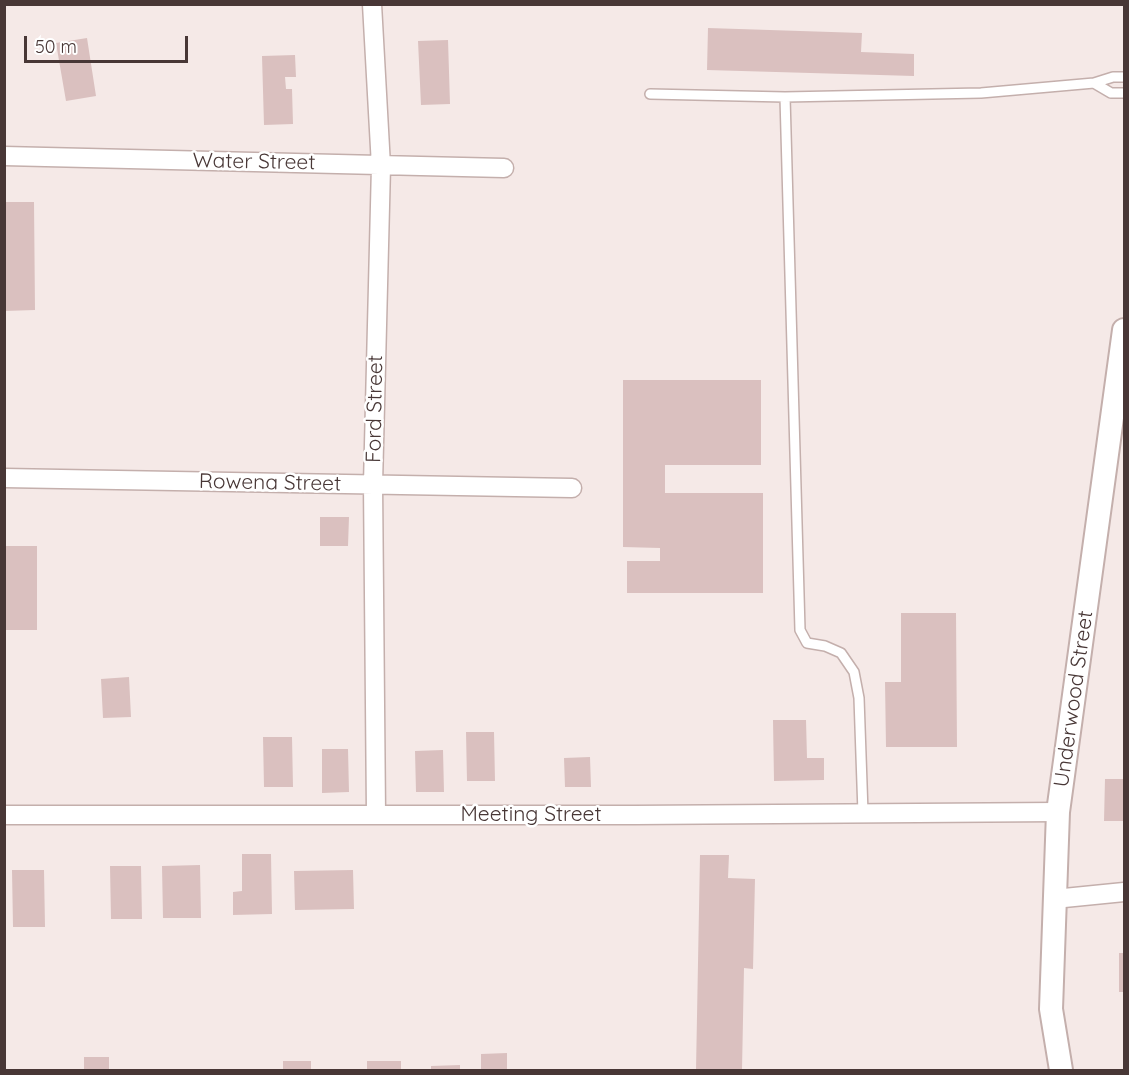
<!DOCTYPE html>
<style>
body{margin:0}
#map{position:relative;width:1129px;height:1075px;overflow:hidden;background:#f5e9e7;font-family:Quicksand,sans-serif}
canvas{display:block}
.frame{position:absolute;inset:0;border:6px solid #483736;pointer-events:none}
.scale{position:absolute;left:24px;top:36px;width:164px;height:27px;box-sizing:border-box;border:3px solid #483736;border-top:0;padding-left:8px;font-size:18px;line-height:21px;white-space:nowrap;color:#483736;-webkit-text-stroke:4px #fff;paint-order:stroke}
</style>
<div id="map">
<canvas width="1129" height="1075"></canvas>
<div class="frame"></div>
<div class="scale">50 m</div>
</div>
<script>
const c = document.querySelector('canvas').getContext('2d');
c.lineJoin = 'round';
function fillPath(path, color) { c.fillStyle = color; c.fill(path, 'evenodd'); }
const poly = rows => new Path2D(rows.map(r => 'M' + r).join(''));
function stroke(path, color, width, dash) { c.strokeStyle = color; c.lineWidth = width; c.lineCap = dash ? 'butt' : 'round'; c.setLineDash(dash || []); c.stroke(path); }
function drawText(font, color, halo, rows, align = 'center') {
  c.font = font + ' Quicksand,sans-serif'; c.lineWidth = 5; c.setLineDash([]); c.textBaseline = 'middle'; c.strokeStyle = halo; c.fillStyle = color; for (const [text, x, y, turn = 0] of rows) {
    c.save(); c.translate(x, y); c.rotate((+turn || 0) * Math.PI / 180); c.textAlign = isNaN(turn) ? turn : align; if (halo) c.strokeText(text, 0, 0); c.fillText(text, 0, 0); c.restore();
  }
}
fillPath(poly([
 [708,28,862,33,861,52,914,54,914,76,707,70],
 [87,38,96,96,66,101,56,43],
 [448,40,450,104,421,105,418,41],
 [295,55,296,77,285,77,286,89,292,89,293,124,264,125,262,56],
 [4,202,34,202,35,310,4,311],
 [623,380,761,380,761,465,665,465,665,493,763,493,763,593,627,593,627,561,660,561,660,548,623,547],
 [320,517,349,517,348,546,320,546],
 [5,546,37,546,37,630,5,630],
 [901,613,956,613,957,747,886,747,885,682,901,682],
 [129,677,131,717,103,718,101,679],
 [773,720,806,720,807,758,824,758,824,780,774,781],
 [466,732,494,732,495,781,467,781],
 [263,737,292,737,293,787,264,787],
 [322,749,348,749,349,792,322,793],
 [443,750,444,792,416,792,415,751],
 [590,757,591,787,565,787,564,758],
 [1105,779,1124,779,1124,821,1104,821],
 [242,854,271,854,272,914,233,915,233,892,242,891],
 [700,855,729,855,728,878,755,879,753,969,744,968,742,1070,696,1070],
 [200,865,201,918,163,918,162,866],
 [110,866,141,866,142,919,111,919],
 [12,870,44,870,45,927,13,927],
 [353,870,354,909,295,910,294,871],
 [1119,953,1124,953,1124,992,1119,992],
 [507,1053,507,1070,481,1070,481,1054],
 [84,1057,109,1057,109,1070,84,1070],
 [283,1061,311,1061,311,1070,283,1070],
 [367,1061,401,1061,401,1070,367,1070],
 [460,1065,460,1070,431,1070,431,1066]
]), '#dac0bf');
const service = poly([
 [1124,77,1113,77,1094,83,1111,93,1124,93],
 [650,94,785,97,800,630,807,643,825,646,841,653,854,672,859,698,863,813],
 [785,97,981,93,1094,83]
]);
const minor = poly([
 [372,4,381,166,373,484,376,814],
 [4,156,504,168],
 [4,478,572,488],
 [4,815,635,815,1058,812],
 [1054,899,1124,892]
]);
const tertiary = poly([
 [1061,1070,1051,1009,1058,812,1124,330]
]);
stroke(service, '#c4afac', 12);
stroke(minor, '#c4afac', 21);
stroke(tertiary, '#c4afac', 26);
stroke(service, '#fff', 9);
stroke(minor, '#fff', 18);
stroke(tertiary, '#fff', 22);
drawText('21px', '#483736', '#fff', [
 ["Water Street",254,162,1],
 ["Ford Street",375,409,-89],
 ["Rowena Street",270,483,1],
 ["Underwood Street",1074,699,-82],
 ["Meeting Street",531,815]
]);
</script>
